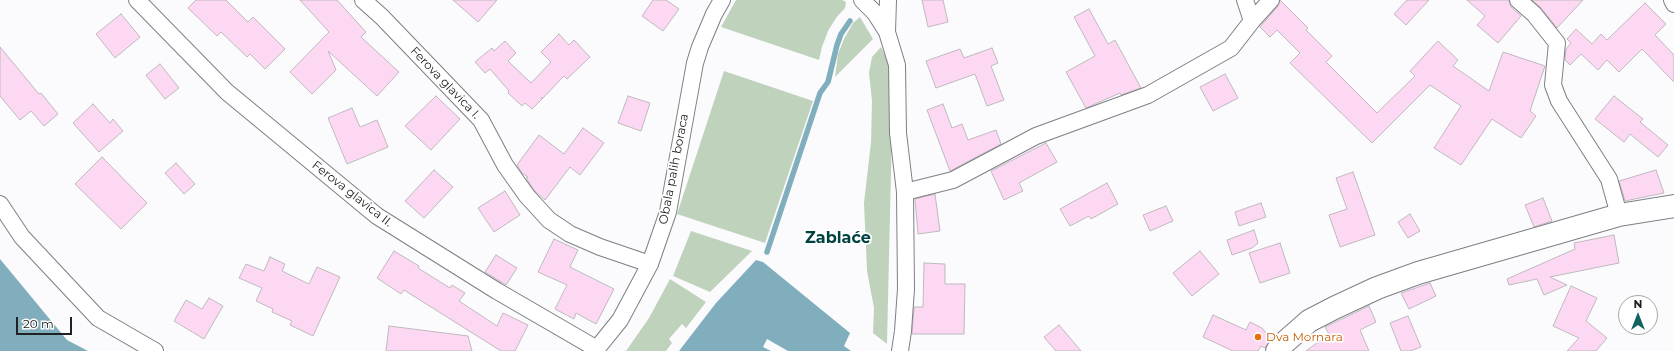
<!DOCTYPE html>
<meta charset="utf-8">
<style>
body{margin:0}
#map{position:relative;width:1674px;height:351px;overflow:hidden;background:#fbfbfe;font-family:Montserrat,sans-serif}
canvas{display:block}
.north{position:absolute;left:1618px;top:295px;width:40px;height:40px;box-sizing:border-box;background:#fff;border:1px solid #a6a6a7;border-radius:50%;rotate:0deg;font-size:11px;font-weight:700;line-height:16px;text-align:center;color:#212124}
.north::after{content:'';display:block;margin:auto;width:14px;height:18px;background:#136360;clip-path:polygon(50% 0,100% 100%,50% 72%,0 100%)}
.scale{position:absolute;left:16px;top:317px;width:56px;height:18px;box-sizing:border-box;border:2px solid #212124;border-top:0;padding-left:5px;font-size:12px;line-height:14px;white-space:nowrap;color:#212124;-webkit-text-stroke:3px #fff;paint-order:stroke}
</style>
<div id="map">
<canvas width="1674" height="351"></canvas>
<div class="north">N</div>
<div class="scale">20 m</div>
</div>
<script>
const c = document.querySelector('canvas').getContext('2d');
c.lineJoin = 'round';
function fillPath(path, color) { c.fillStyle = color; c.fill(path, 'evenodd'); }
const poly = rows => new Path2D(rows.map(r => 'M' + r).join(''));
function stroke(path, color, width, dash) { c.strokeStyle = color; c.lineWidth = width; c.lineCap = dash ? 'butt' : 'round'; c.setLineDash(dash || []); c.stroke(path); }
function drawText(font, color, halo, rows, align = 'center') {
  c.font = font + ' Montserrat,sans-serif'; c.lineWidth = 3.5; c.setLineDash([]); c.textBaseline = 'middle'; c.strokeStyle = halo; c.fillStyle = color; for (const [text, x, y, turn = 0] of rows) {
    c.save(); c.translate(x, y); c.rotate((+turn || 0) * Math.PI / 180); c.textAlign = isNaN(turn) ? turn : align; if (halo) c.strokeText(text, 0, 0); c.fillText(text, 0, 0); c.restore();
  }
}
fillPath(poly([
 [736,0,842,0,846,2,845,8,836,18,828,31,822,47,819,60,721,27],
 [860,17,873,39,835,77,838,54,844,39,853,23],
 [881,47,887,59,891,83,892,129,887,344,873,333,874,308,867,271,864,203,871,142,872,101,869,73,872,57],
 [724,71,813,101,765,243,677,214],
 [691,231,752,251,710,292,673,276],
 [670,279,706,302,686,328,682,324,669,339,672,343,666,351,626,351,649,318]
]), '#bfd2bb');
fillPath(poly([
 [0,259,67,340,88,351,0,351],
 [756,260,763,262,850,333,844,346,851,351,679,351,716,303]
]), '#80aebd');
fillPath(poly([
 [767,339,788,351,771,351,763,347]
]), '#fbfbfe');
stroke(poly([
 [767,252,820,93,828,82,837,45,841,34,850,21]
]), '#80aebd', 5.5);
const building = poly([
 [196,0,226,0,248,22,253,17,285,49,265,69,250,54,247,57,221,32,217,36,188,8,196,0],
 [300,0,337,0,366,32,361,37,399,72,377,96,328,51,336,70,312,94,290,72,329,32,300,0],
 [453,0,497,0,478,22,453,0],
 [653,0,666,0,679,9,663,31,642,16,653,0],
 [922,0,943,0,948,22,928,27,922,0],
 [1280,0,1308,28,1306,30,1332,56,1326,62,1377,113,1415,76,1410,71,1438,41,1458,60,1453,66,1489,91,1503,52,1545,66,1530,111,1536,116,1521,138,1492,119,1461,165,1434,148,1461,106,1430,85,1372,143,1290,63,1300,53,1277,30,1270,37,1260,27,1278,6,1280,0],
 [1407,0,1429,0,1406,25,1394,14,1407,0],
 [1467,0,1509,0,1511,7,1521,16,1498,43,1477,25,1485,16,1467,0],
 [1532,0,1583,0,1557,28,1541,8,1532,0],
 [1645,3,1666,24,1655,35,1674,55,1674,82,1642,49,1619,72,1607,60,1598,70,1581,54,1570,65,1565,60,1566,49,1571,43,1567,39,1576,29,1592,44,1601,34,1607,40,1645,3],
 [1089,9,1108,44,1115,40,1141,88,1121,95,1120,93,1086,108,1066,72,1095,56,1074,17,1089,9],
 [121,14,140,37,115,58,96,34,121,14],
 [559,34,569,45,574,40,590,57,567,79,564,76,543,98,541,98,543,98,532,109,525,103,522,106,508,93,509,91,490,69,485,73,475,62,492,48,494,51,505,41,516,53,508,61,531,83,551,62,541,52,559,34],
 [0,47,39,94,41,93,58,114,44,126,31,111,20,120,0,96,0,47],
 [992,48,998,63,991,66,1004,100,987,106,975,74,936,88,926,61,960,49,964,58,992,48],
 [160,64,179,88,165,99,146,75,160,64],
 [1225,74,1238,98,1213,111,1200,87,1225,74],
 [436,96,460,119,431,150,405,126,436,96],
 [628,96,650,103,641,131,618,123,628,96],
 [1614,96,1643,119,1640,122,1668,145,1658,157,1630,134,1624,142,1595,119,1614,96],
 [93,104,110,123,113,119,123,131,99,152,73,123,93,104],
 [943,104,952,128,962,124,968,140,996,130,1001,144,950,171,927,110,943,104],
 [352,108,360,127,377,120,388,147,347,164,328,118,352,108],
 [583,128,604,143,580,175,570,167,545,200,534,190,526,178,528,177,522,173,517,165,539,135,564,154,583,128],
 [1046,143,1057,162,1019,183,1023,191,1004,200,991,171,1046,143],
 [102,157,147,203,121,229,75,184,102,157],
 [176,163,195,184,184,194,165,173,176,163],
 [434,170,453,187,424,218,405,201,434,170],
 [1656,170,1664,193,1625,201,1619,181,1656,170],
 [1353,172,1375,235,1340,247,1329,215,1347,209,1336,178,1353,172],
 [1107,183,1118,204,1091,219,1089,216,1070,226,1060,209,1107,183],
 [505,191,520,215,494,232,478,208,505,191],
 [935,194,940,231,918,234,915,199,935,194],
 [1543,198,1552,221,1534,227,1525,205,1543,198],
 [1261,203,1266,217,1239,226,1235,212,1261,203],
 [1166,206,1173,221,1150,231,1143,215,1166,206],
 [1410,214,1420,231,1408,238,1398,222,1410,214],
 [1254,230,1258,243,1252,248,1232,255,1227,240,1254,230],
 [1614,235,1619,263,1550,277,1567,285,1544,295,1537,279,1509,285,1507,279,1575,249,1574,243,1614,235],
 [554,239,578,250,570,267,614,289,596,324,576,313,574,319,555,309,567,285,538,272,554,239],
 [1280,243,1290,273,1260,283,1249,253,1280,243],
 [394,251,419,266,418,268,450,288,452,285,465,293,459,301,497,326,503,313,528,325,515,351,501,351,404,290,401,294,377,278,394,251],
 [1200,251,1219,274,1192,296,1173,273,1200,251],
 [496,255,517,268,506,285,485,272,496,255],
 [270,257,285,264,282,271,309,284,317,267,340,277,313,336,290,325,292,321,272,312,273,309,256,301,262,288,239,278,246,264,264,271,270,257],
 [924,263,945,264,945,284,965,284,964,334,912,334,914,307,923,307,924,263],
 [1430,283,1436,296,1409,309,1401,293,1430,283],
 [1571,286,1597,298,1586,321,1607,338,1596,351,1567,351,1579,338,1553,326,1571,286],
 [209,298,223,306,204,339,174,321,186,300,202,309,209,298],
 [1369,306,1376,322,1360,330,1369,351,1306,351,1329,334,1325,327,1369,306],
 [1213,315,1246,330,1250,322,1262,328,1271,339,1265,348,1261,346,1258,351,1233,351,1203,337,1213,315],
 [1408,316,1421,347,1410,351,1401,351,1390,323,1408,316],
 [1059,325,1081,351,1056,351,1044,337,1059,325],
 [389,326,468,336,472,351,386,351,389,326]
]);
fillPath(building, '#fcd8f3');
stroke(building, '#bfb9bd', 1);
const street = poly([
 [137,0,227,92,377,216,497,291,597,349],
 [363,0,382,17,481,120,505,165,527,196,549,220,570,234,600,247,650,264],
 [862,0,875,13,887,32,897,65,898,133,905,192,906,289,903,331,900,351],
 [1245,0,1252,21],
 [1518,0,1534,14,1557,43,1553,85,1559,101,1609,179,1619,215],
 [1672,0,1674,4],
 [887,32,888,0],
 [905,192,953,180,1036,136,1148,95,1231,48,1252,21,1271,0],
 [0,204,22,237,98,318,155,351],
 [595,351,620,320,650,264,668,212,695,63,700,47,714,14,722,0]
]);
const secondary = poly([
 [1277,351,1284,343,1309,321,1334,308,1377,288,1418,273,1619,215,1674,206]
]);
stroke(street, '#7d7f85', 18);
stroke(secondary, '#7d7f85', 24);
stroke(street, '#fff', 16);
stroke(secondary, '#fff', 22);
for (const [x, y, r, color] of [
 [1258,337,4,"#e8710a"]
]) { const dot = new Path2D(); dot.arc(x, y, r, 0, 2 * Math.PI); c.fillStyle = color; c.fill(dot); stroke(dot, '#fff', 1.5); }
drawText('12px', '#212124', '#fff', [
 ["Ferova glavica I.",445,83,46],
 ["Obala palih boraca",674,169,-79],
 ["Ferova glavica II.",352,194,38]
]);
drawText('12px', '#c56008', '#fff', [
 ["Dva Mornara",1266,337]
], 'left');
drawText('bold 16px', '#004240', '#fff', [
 ["Zablaće",838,238]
]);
</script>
